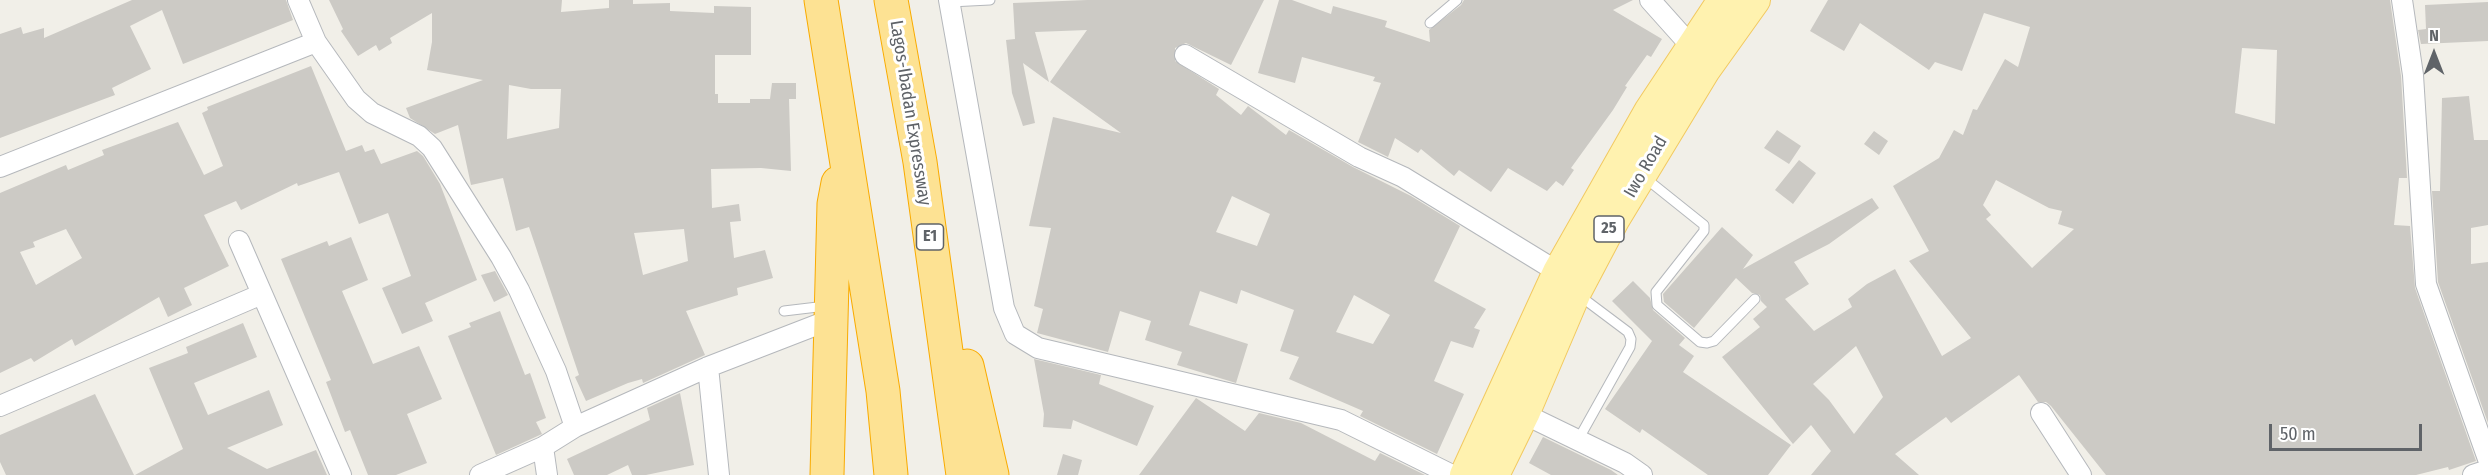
<!DOCTYPE html>
<style>
body{margin:0}
#map{position:relative;width:2488px;height:475px;overflow:hidden;background:#f1efe8;font-family:"Fira Sans Condensed",sans-serif}
canvas{display:block}
.north{position:absolute;left:2404px;top:24px;width:60px;height:60px;-webkit-text-stroke:4px #fff;paint-order:stroke;rotate:0deg;font-size:16px;font-weight:700;line-height:24px;text-align:center;color:#5f6368}
.north::after{content:'';display:block;margin:auto;width:21px;height:27px;background:#5f6368;clip-path:polygon(50% 0,100% 100%,50% 72%,0 100%)}
.scale{position:absolute;left:2269px;top:424px;width:153px;height:27px;box-sizing:border-box;border:3px solid #5f6368;border-top:0;padding-left:8px;font-size:18px;line-height:21px;white-space:nowrap;color:#5f6368;-webkit-text-stroke:4px #fff;paint-order:stroke}
</style>
<div id="map">
<canvas width="2488" height="475"></canvas>
<div class="north">N</div>
<div class="scale">50 m</div>
</div>
<script>
const c = document.querySelector('canvas').getContext('2d');
c.lineJoin = 'round';
function fillPath(path, color) { c.fillStyle = color; c.fill(path, 'evenodd'); }
const poly = rows => new Path2D(rows.map(r => 'M' + r).join(''));
function stroke(path, color, width, dash) { c.strokeStyle = color; c.lineWidth = width; c.lineCap = dash ? 'butt' : 'round'; c.setLineDash(dash || []); c.stroke(path); }
function drawText(font, color, halo, rows, align = 'center') {
  c.font = font + ' "Fira Sans Condensed",sans-serif'; c.lineWidth = 6; c.setLineDash([]); c.textBaseline = 'middle'; c.strokeStyle = halo; c.fillStyle = color; for (const [text, x, y, turn = 0] of rows) {
    c.save(); c.translate(x, y); c.rotate((+turn || 0) * Math.PI / 180); c.textAlign = isNaN(turn) ? turn : align; if (halo) c.strokeText(text, 0, 0); c.fillText(text, 0, 0); c.restore();
  }
}
fillPath(poly([
 [132,0,286,0,293,20,183,64,162,10,130,26,151,69,112,88,115,95,0,138,0,34,21,27,23,34,44,28,44,38],
 [329,0,562,0,561,12,609,8,609,0,633,0,633,4,670,3,670,11,714,13,714,6,751,7,751,55,715,55,715,94,718,94,718,103,750,103,750,99,770,99,772,83,796,83,796,99,789,99,791,171,761,168,711,169,712,208,739,204,741,221,730,222,734,258,765,250,773,278,737,288,738,295,686,311,705,355,643,383,642,379,628,383,586,401,575,377,579,375,529,227,516,231,503,178,471,185,458,125,435,134,410,118,406,108,483,80,427,70,432,42,432,13,390,38,392,43,379,51,376,45,358,56,341,31,343,29],
 [509,85,531,89,561,89,559,128,507,139],
 [684,229,688,261,643,275,634,233],
 [1087,0,1264,0,1231,65,1186,43,1175,48,1175,61,1219,89,1216,95,1241,115,1248,106,1286,135,1289,130,1353,167,1411,196,1460,226,1434,281,1486,309,1474,328,1480,330,1473,348,1451,341,1434,381,1464,394,1437,454,1360,416,1363,411,1289,379,1299,357,1280,351,1294,310,1241,290,1237,304,1200,291,1189,325,1248,344,1236,383,1177,365,1182,352,1145,340,1151,321,1120,311,1108,352,1037,333,1043,309,1034,306,1051,228,1029,226,1053,117,1121,133,1050,82,1087,30,1035,32,1049,82,1023,63,1035,123,1023,126,1012,93,1006,40,1015,39,1013,3],
 [1232,196,1270,214,1257,246,1216,232],
 [1354,295,1390,315,1373,344,1336,332],
 [1279,0,1292,0,1331,14,1333,6,1387,21,1385,27,1430,42,1429,30,1461,5,1464,0,1633,0,1613,10,1662,39,1651,57,1647,55,1625,86,1627,87,1613,110,1571,168,1574,170,1563,186,1556,181,1547,191,1508,168,1491,192,1459,170,1454,176,1421,149,1418,153,1395,138,1388,157,1358,142,1381,83,1373,81,1375,77,1302,57,1295,83,1258,73],
 [1828,0,2390,0,2401,76,2407,178,2399,178,2394,225,2410,226,2415,288,2476,461,2449,470,2448,467,2416,475,2106,475,2051,406,2046,402,2038,402,2019,375,1951,423,1946,417,1895,454,1919,475,1811,475,1831,451,1811,425,1793,444,1722,357,1760,327,1753,319,1767,307,1761,301,1760,295,1752,293,1736,278,1694,328,1664,302,1663,294,1722,227,1753,255,1743,269,1872,198,1879,208,1829,244,1794,262,1809,284,1785,299,1814,331,1852,307,1848,299,1867,284,1895,269,1942,356,1971,338,1909,261,1929,251,1893,186,1939,158,1954,130,1963,135,1973,109,1977,110,2005,59,2018,67,2030,27,1984,13,1962,71,1935,62,1929,70,1860,23,1844,51,1810,31],
 [2242,48,2277,50,2275,124,2235,113],
 [1996,180,2049,208,2062,211,2058,224,2074,229,2032,268,1986,219,1991,215,1983,205],
 [1856,346,1883,397,1854,434,1829,400,1813,384],
 [2488,2,2488,41,2421,44,2418,30,2426,29,2425,5],
 [311,66,346,151,362,145,365,152,374,149,381,164,417,151,423,156,440,184,477,280,425,303,433,321,402,334,382,288,411,276,388,213,359,224,339,172,298,186,297,183,241,210,236,201,204,215,229,266,184,288,192,305,168,317,159,297,75,346,72,339,34,362,31,358,0,373,0,193,66,165,68,170,104,155,102,150,178,122,204,175,223,166,202,113,208,110,207,107],
 [66,229,82,258,36,285,20,252,35,247,33,242],
 [2469,96,2474,140,2488,140,2488,225,2471,228,2471,264,2488,262,2488,423,2438,282,2432,191,2440,191,2442,98],
 [1777,130,1801,146,1789,164,1764,148],
 [1874,131,1888,141,1879,155,1864,144],
 [1799,160,1816,173,1793,204,1775,190],
 [351,237,368,280,342,291,373,364,419,346,442,399,407,414,427,463,396,475,368,475,350,430,345,432,326,382,331,380,281,259,327,241,329,246],
 [495,271,508,295,494,302,481,275],
 [1633,281,1650,298,1653,310,1685,338,1679,345,1694,356,1683,372,1791,445,1768,475,1708,475,1642,429,1640,433,1605,409,1652,341,1612,301],
 [500,311,525,375,530,373,546,418,536,422,542,434,496,455,448,336,471,327,469,323],
 [243,323,257,357,194,383,208,415,269,390,283,425,227,448,267,469,316,450,327,475,135,475,183,449,149,368,188,353,186,347],
 [1034,359,1101,375,1099,384,1154,406,1137,446,1073,420,1071,429,1043,427,1044,414],
 [680,393,694,465,646,475,632,475,628,465,607,475,574,475,567,459,650,420,647,408],
 [95,394,134,475,6,475,0,462,0,435],
 [1196,398,1245,431,1259,413,1301,423,1375,461,1380,453,1425,475,1139,475],
 [1543,437,1611,470,1618,475,1551,475,1529,463],
 [1063,454,1082,460,1078,475,1057,475]
]), '#cccac5');
const service = poly([
 [950,2,990,0],
 [1430,23,1457,0],
 [1644,177,1704,225,1704,231,1656,292,1657,305,1700,342,1707,343,1714,341,1755,299],
 [784,311,826,306],
 [1578,440,1630,347,1631,339,1628,332,1580,296]
]);
const minor = poly([
 [298,0,316,42,356,99,372,113,419,136,432,148,501,257,519,290,556,371,575,427],
 [949,0,1004,308,1015,334,1038,348,1341,420,1452,475],
 [1650,0,1692,47],
 [2402,0,2413,75,2426,284,2488,459],
 [1185,55,1359,157,1403,177,1558,272],
 [0,167,316,42],
 [239,241,341,475],
 [708,367,719,475],
 [0,406,262,294],
 [2041,413,2081,475],
 [1524,414,1625,463,1642,475],
 [543,447,547,475],
 [480,475,543,447,575,427,708,367,832,319],
 [2473,475,2488,470]
]);
const primary = poly([
 [1465,475,1558,272,1650,110,1723,0],
 [1494,475,1524,414,1576,292,1614,220,1705,70,1755,0]
]);
const motorway = poly([
 [821,0,883,391,891,475],
 [891,0,920,162,963,475],
 [967,366,992,475],
 [827,475,834,204,838,183]
]);
stroke(service, '#b5b8bc', 11);
stroke(minor, '#b5b8bc', 22);
stroke(primary, '#f2c960', 32);
stroke(motorway, '#f9ab00', 35);
stroke(service, '#fff', 9);
stroke(minor, '#fff', 20);
stroke(primary, '#fff2af', 30);
stroke(motorway, '#fde293', 33);
for (const [x, y, w] of [
 [1609,229,30],
 [930,237,27]
]) { const box = new Path2D(); box.roundRect(x - w / 2, y - 13, w, 26, 4.5); c.fillStyle = '#fff'; c.fill(box); stroke(box, '#5f6368', 1.5); }
drawText('bold 16px', '#5f6368', null, [
 ["25",1609,229],
 ["E1",930,237]
]);
drawText('18px', '#5f6368', '#fff', [
 ["Lagos-Ibadan Expressway",910,113,81],
 ["Iwo Road",1646,167,-60]
]);
</script>
